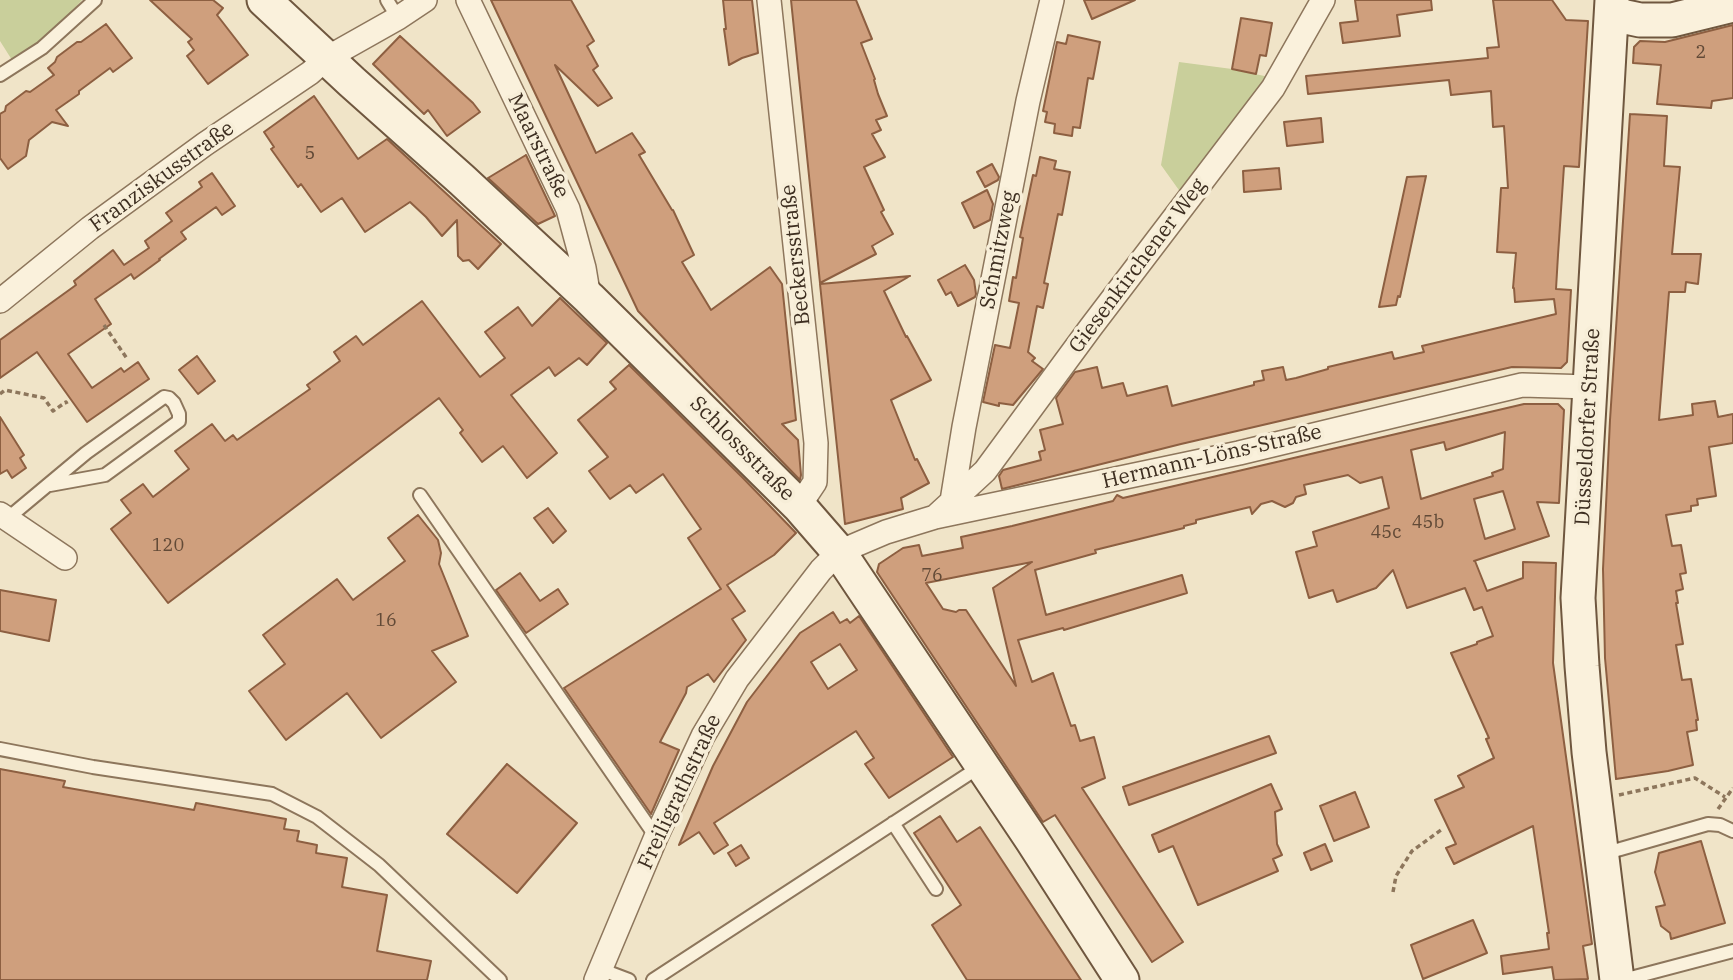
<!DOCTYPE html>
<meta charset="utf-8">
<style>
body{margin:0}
canvas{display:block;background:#f0e4c8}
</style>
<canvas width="1733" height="980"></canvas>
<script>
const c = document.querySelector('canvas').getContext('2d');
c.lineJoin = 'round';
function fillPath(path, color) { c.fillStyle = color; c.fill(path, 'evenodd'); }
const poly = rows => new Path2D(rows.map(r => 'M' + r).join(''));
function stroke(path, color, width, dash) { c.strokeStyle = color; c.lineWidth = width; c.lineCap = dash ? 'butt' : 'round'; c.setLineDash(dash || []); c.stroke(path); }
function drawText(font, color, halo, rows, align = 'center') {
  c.font = font + ' "IBM Plex Serif",serif'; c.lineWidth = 7; c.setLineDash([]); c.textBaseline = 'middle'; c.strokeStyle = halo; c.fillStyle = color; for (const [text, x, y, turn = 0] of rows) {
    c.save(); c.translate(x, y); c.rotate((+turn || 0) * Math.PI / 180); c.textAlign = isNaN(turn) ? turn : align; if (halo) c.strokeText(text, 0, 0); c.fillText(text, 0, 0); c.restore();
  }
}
fillPath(poly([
 [0,0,82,0,50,36,12,60,0,41],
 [1179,62,1232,69,1269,77,1181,193,1161,165]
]), '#c9cf9b');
const building = poly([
 [150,0,213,0,223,8,217,15,248,55,208,84,187,56,194,50,188,42,192,39,150,0],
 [491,0,571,0,594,41,587,46,598,66,593,70,612,98,598,106,555,65,596,153,632,133,645,152,639,155,672,210,673,210,694,255,682,262,711,310,770,267,782,284,796,420,782,424,798,440,801,475,800,480,708,385,638,311,491,0],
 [723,0,752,0,758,53,742,58,729,65,724,29,726,29,723,0],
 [791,0,856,0,872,39,861,43,875,79,874,80,878,94,887,116,876,120,881,130,872,134,885,157,864,167,884,210,881,212,893,234,872,246,876,254,820,283,791,0],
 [1084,0,1135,0,1092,19,1084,0],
 [1355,0,1431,0,1432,10,1397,15,1400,36,1343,43,1340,23,1358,21,1355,0],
 [1493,0,1552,0,1566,20,1588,21,1579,167,1564,166,1558,255,1556,289,1571,290,1567,362,1561,368,1512,367,1181,444,1002,489,999,476,1003,470,1041,460,1039,452,1045,450,1040,430,1063,424,1056,398,1075,372,1097,367,1102,388,1123,383,1127,396,1167,386,1172,406,1254,385,1254,382,1264,380,1262,371,1283,367,1286,380,1296,378,1328,369,1328,367,1392,352,1394,359,1424,352,1422,346,1556,314,1554,299,1515,302,1514,288,1513,288,1516,253,1497,252,1501,188,1508,188,1504,126,1493,127,1491,91,1451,95,1449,80,1308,94,1306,76,1488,58,1487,48,1499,47,1493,0],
 [1241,18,1272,23,1266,56,1260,55,1256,74,1232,69,1241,18],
 [106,24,132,58,113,72,110,68,79,91,79,94,56,110,68,126,52,122,29,140,26,156,8,169,0,158,0,114,5,111,6,106,26,91,30,92,54,75,48,68,55,62,57,57,77,42,81,42,106,24],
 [1733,25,1733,98,1712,101,1711,108,1657,104,1661,65,1633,63,1634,47,1640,41,1665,42,1733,25],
 [1068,35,1100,42,1093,79,1088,78,1080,128,1073,127,1072,136,1054,133,1055,124,1045,122,1047,112,1043,111,1057,42,1066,44,1068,35],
 [400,36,473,103,480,112,447,136,428,110,424,114,373,64,400,36],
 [314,96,358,159,387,139,501,244,478,269,469,260,463,261,458,256,457,220,442,236,426,217,410,202,365,232,342,198,321,212,301,184,298,187,271,149,274,147,264,132,314,96],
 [1630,114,1667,116,1664,166,1680,167,1672,254,1701,254,1698,284,1686,282,1685,292,1669,292,1659,420,1693,415,1692,404,1715,401,1718,417,1733,414,1733,443,1709,447,1716,496,1697,499,1698,505,1691,506,1691,511,1666,515,1672,546,1681,545,1686,573,1680,574,1683,589,1676,591,1678,603,1676,603,1683,644,1676,645,1682,680,1691,679,1698,720,1696,720,1697,730,1687,732,1693,765,1668,771,1616,779,1605,658,1603,569,1610,420,1630,114],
 [1321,118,1323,142,1287,146,1284,122,1321,118],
 [526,155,555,216,538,224,488,178,526,155],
 [1040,157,1056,161,1054,169,1070,172,1062,215,1058,214,1044,283,1048,284,1043,308,1037,306,1028,352,1035,358,1032,361,1043,369,1013,405,999,403,999,406,983,402,995,345,1010,348,1019,303,1009,301,1013,277,1016,278,1023,238,1020,237,1033,175,1036,176,1040,157],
 [992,164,999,177,998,180,985,187,977,172,992,164],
 [1279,168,1281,189,1244,192,1243,171,1279,168],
 [212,173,235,206,222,215,216,207,181,232,186,239,159,259,160,260,134,279,131,274,95,299,111,324,68,354,92,388,121,368,124,372,138,362,149,379,87,422,37,352,0,378,0,340,76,285,74,281,113,250,124,265,149,248,145,241,172,221,166,213,202,187,199,182,212,173],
 [1426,176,1400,297,1398,296,1396,305,1379,307,1407,177,1426,176],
 [987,190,993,204,990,220,974,228,962,203,987,190],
 [965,265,974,280,976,294,975,297,958,306,951,292,946,295,938,280,965,265],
 [910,276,884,291,906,337,907,336,931,380,891,400,915,460,917,459,929,483,901,498,903,509,845,524,820,284,910,276],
 [560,298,607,343,587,365,579,358,555,376,549,367,511,395,557,453,527,478,503,446,482,462,460,433,463,430,439,398,168,603,111,529,131,513,121,500,143,484,153,497,189,469,175,451,212,424,225,441,233,435,237,440,310,389,307,385,340,361,334,352,356,336,363,345,422,301,480,377,505,358,485,332,518,307,532,326,560,298],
 [197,356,215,381,198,394,179,370,197,356],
 [629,365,743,478,796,533,774,555,727,585,745,611,732,619,746,640,714,682,708,674,687,687,686,693,660,742,679,750,651,814,564,688,721,589,688,538,701,529,663,474,636,493,630,485,610,499,589,471,608,457,578,420,616,389,610,382,629,365],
 [1524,404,1558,404,1564,410,1559,503,1537,502,1549,536,1474,561,1475,561,1487,591,1523,578,1523,562,1556,563,1553,663,1592,944,1583,946,1588,979,1554,980,1552,967,1503,974,1501,956,1549,949,1547,933,1549,933,1533,826,1454,864,1446,848,1456,844,1435,800,1464,787,1458,776,1494,758,1486,739,1489,738,1451,653,1477,644,1477,642,1493,636,1482,607,1474,610,1465,588,1407,608,1393,570,1376,588,1337,602,1333,590,1309,598,1296,552,1317,546,1313,532,1389,508,1382,477,1360,483,1348,475,1304,485,1306,494,1296,497,1293,503,1285,507,1272,501,1261,504,1252,514,1250,507,1196,520,1196,523,1184,526,1184,528,1095,550,1096,553,1035,570,1046,615,1182,575,1187,593,1064,630,1063,628,1018,640,1032,682,1053,673,1071,726,1075,725,1080,741,1094,737,1105,778,1082,788,1183,942,1152,962,1055,815,1043,822,877,572,879,564,903,548,919,545,922,556,963,548,961,537,1012,526,1113,501,1117,495,1123,498,1524,404],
 [1505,432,1503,469,1492,473,1493,476,1421,499,1411,450,1444,442,1446,450,1505,432],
 [1503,491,1515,529,1485,539,1474,499,1503,491],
 [1032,562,993,588,1016,686,966,610,959,610,956,612,943,609,926,583,1032,562],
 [0,417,24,455,20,458,26,468,12,478,7,470,0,474,0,417],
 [548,508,566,531,553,543,534,518,548,508],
 [418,515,438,540,441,553,439,564,468,636,432,651,456,682,381,738,347,693,286,740,249,691,285,664,263,635,337,579,353,600,405,561,388,538,418,515],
 [520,573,540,601,558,589,568,604,526,633,496,590,520,573],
 [0,590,56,600,49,641,0,631,0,590],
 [833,612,840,623,847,619,850,623,859,616,953,757,889,798,865,764,874,758,856,731,714,823,728,845,714,854,699,832,679,845,713,766,747,702,800,633,833,612],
 [840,644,857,670,828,689,811,662,840,644],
 [1269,736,1276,753,1129,805,1123,787,1269,736],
 [507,764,577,823,517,893,447,834,507,764],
 [0,769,65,781,63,787,194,810,196,803,286,819,284,829,299,831,297,841,317,845,316,853,347,858,342,887,387,895,377,951,431,961,427,980,0,980,0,769],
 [1271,784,1282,809,1275,812,1277,844,1282,855,1273,859,1278,871,1198,905,1173,846,1159,852,1152,835,1271,784],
 [1355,792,1369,827,1334,841,1320,806,1355,792],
 [940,816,957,842,980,827,1081,980,967,980,932,925,961,905,914,833,940,816],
 [1701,841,1725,923,1671,939,1670,933,1661,926,1656,907,1665,905,1655,872,1659,853,1701,841],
 [1325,844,1332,861,1311,870,1304,853,1325,844],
 [741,845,749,858,736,866,728,853,741,845],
 [1473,920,1487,953,1423,979,1411,945,1473,920]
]);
fillPath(building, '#cf9f7d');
stroke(building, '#8d5f41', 2);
const lane = poly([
 [387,0,398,18],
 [0,75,42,48,95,0],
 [420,495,656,837],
 [7,519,86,453,164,397,169,398,174,403,179,414,179,421,105,475,50,485],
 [0,749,93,767,272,794,317,817,379,865,500,980],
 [893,823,936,889],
 [1603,854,1708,824,1720,825,1733,831],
 [600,969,629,980],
 [653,980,981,766],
 [1623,980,1733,951]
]);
const street = poly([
 [468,0,568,209,584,268,589,298],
 [769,0,816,443,815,482,799,506],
 [0,301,90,228,205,144,310,73,327,58,398,18,425,0],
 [952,501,964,427,1028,101,1052,0],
 [0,514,65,558],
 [935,517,985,471,1091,327,1273,88,1323,0],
 [596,980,656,837,703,736,737,679,821,570,839,552,886,532,935,517,1239,453,1484,394,1522,385,1590,387]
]);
const secondary = poly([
 [264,0,352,82,462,180,589,298,799,506,839,552,1032,840,1122,980],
 [1612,0,1578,598,1582,666,1589,752,1617,980],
 [1612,14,1640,20,1672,20,1733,5]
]);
stroke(lane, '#8d765c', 16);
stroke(street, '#8d765c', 26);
stroke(secondary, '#6f573f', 37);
stroke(poly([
 [104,325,128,360],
 [0,394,5,390,44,398,53,411,66,402,67,404],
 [1619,795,1695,778,1725,797],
 [1718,809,1733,788],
 [1393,892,1396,876,1412,851,1441,830]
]), '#8d765c', 3.5, [5, 3.5]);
stroke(lane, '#faf1dc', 12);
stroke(street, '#faf1dc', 23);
stroke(secondary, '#faf1dc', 33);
drawText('18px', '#624a37', null, [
 ["2",1701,53],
 ["5",310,154],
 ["45b",1428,523],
 ["45c",1386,533],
 ["120",168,546],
 ["76",932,576],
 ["16",386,621]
]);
drawText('21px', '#3d2e20', '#f7eed8', [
 ["Maarstraße",538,146,64],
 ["Franziskusstraße",162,177,-36],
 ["Schmitzweg",999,250,-79],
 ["Beckersstraße",796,255,-96],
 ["Giesenkirchener Weg",1138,266,-53],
 ["Düsseldorfer Straße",1588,427,-87],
 ["Schlossstraße",742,449,45],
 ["Hermann-Löns-Straße",1212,457,-13],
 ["Freiligrathstraße",680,792,-65]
]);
</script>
